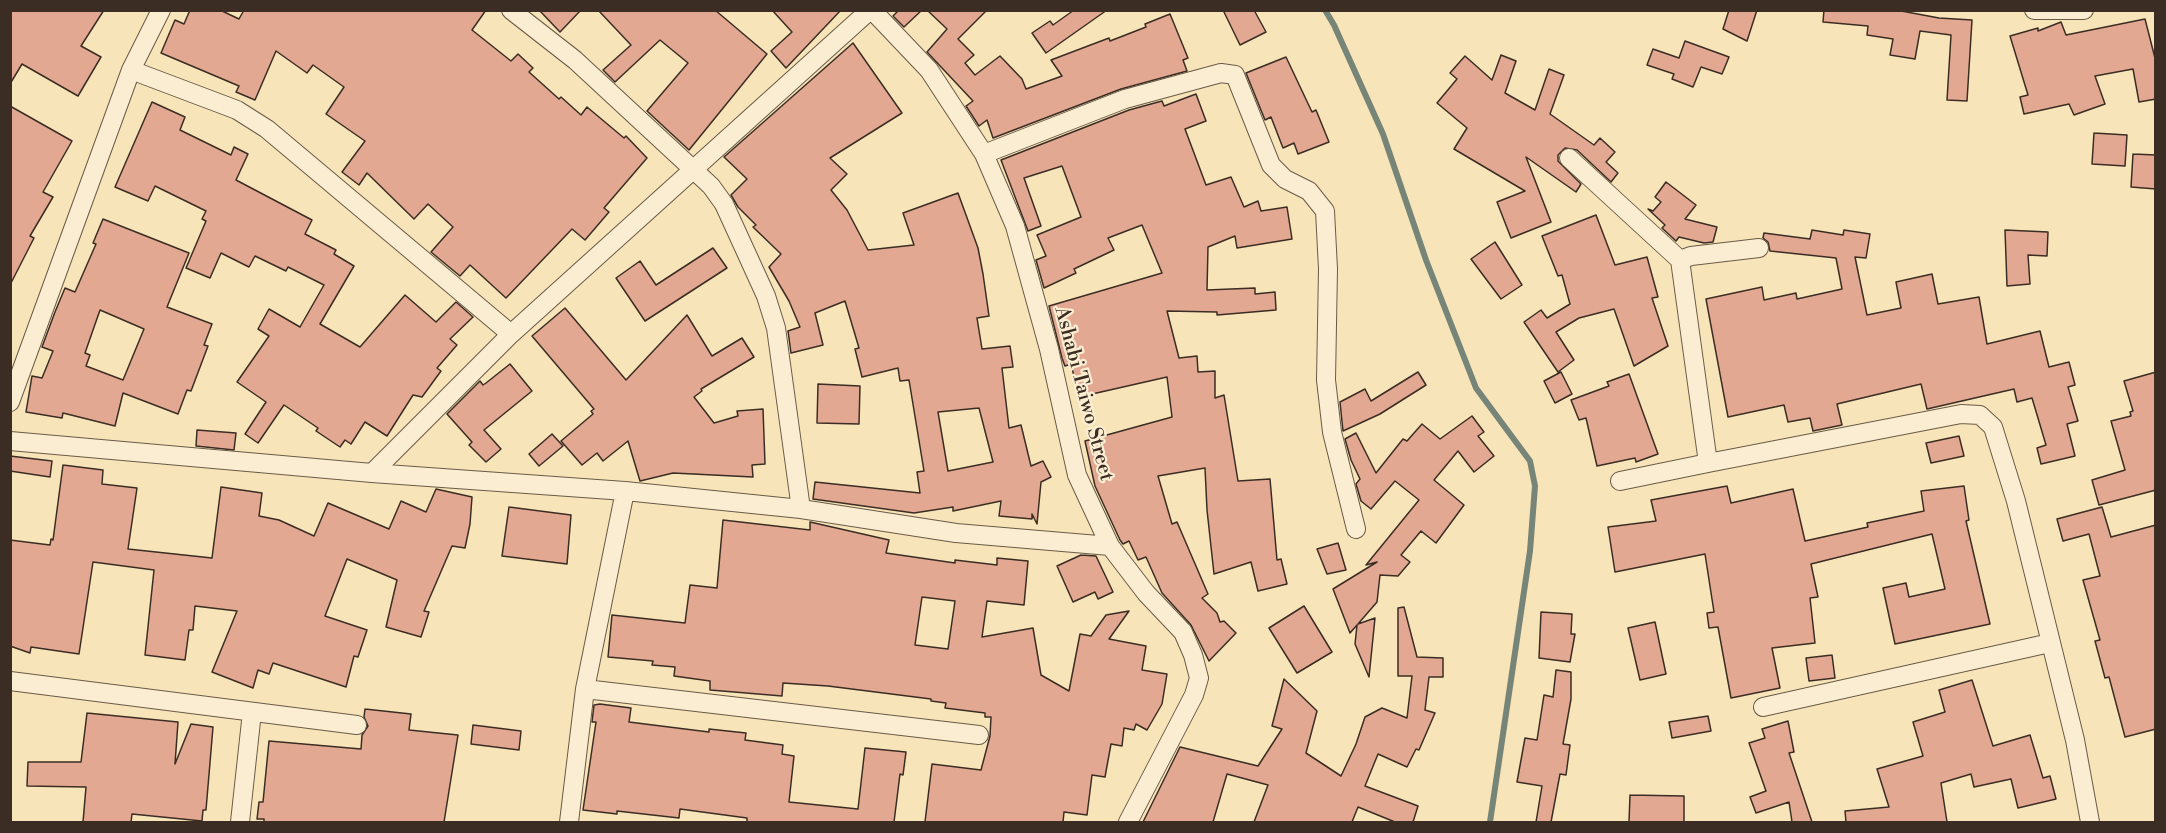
<!DOCTYPE html>
<style>
body{margin:0}
#map{position:relative;width:2166px;height:833px;overflow:hidden;background:#f8e4b9;font-family:"Libre Bodoni",serif}
canvas{display:block}
.frame{position:absolute;inset:0;border:12px solid #3b2d23;pointer-events:none}
</style>
<div id="map">
<canvas width="2166" height="833"></canvas>
<div class="frame"></div>
</div>
<script>
const c = document.querySelector('canvas').getContext('2d');
c.lineJoin = 'round';
const poly = rows => new Path2D(rows.map(r => 'M' + r).join(''));
function stroke(path, color, width, dash) { c.strokeStyle = color; c.lineWidth = width; c.lineCap = dash ? 'butt' : 'round'; c.setLineDash(dash || []); c.stroke(path); }
function fillPath(path, color) { c.fillStyle = color; c.fill(path, 'evenodd'); }
function drawText(font, color, halo, rows, align = 'center') {
  c.font = font + ' "Libre Bodoni",serif'; c.lineWidth = 4.5; c.setLineDash([]); c.textBaseline = 'middle'; c.strokeStyle = halo; c.fillStyle = color; for (const [text, x, y, turn = 0] of rows) {
    c.save(); c.translate(x, y); c.rotate((+turn || 0) * Math.PI / 180); c.textAlign = isNaN(turn) ? turn : align; if (halo) c.strokeText(text, 0, 0); c.fillText(text, 0, 0); c.restore();
  }
}
stroke(poly([
 [1325,10,1334,25,1383,134,1426,260,1476,388,1530,461,1535,486,1530,551,1490,822]
]), '#768577', 6);
const building = poly([
 [10,10,104,10,81,46,101,57,78,96,22,64,10,84,10,10],
 [190,10,220,10,239,19,244,10,486,10,472,30,511,61,518,54,533,68,529,72,559,99,561,97,581,115,587,107,624,138,626,136,647,158,604,208,609,212,585,240,572,229,506,298,470,265,460,276,431,252,453,227,428,204,414,219,367,173,359,185,342,172,365,141,326,114,344,87,313,65,307,73,276,51,255,100,236,92,239,86,161,53,175,20,184,24,190,10],
 [539,10,581,10,560,32,539,10],
 [598,10,715,10,767,54,689,150,647,111,688,63,660,40,615,82,603,70,631,45,598,10],
 [772,10,841,10,786,68,771,51,792,32,772,10],
 [899,10,922,10,904,27,893,16,899,10],
 [927,10,987,10,958,39,974,55,965,63,975,75,1000,56,1022,79,1026,89,1062,76,1051,60,1109,38,1110,41,1146,27,1145,24,1170,14,1188,58,1183,60,1187,71,1121,89,993,138,987,120,979,126,966,106,973,101,927,52,947,29,927,10],
 [1074,10,1107,10,1046,53,1032,33,1050,21,1053,25,1074,10],
 [1223,10,1254,10,1266,32,1240,45,1223,10],
 [1729,10,1757,10,1747,41,1723,29,1729,10],
 [1824,10,1896,10,1939,18,1972,20,1967,101,1947,100,1951,35,1920,31,1915,59,1890,55,1893,39,1867,35,1868,26,1823,22,1824,10],
 [2145,19,2156,62,2156,99,2139,102,2133,69,2095,76,2105,104,2074,115,2069,104,2024,114,2020,97,2028,95,2010,36,2038,28,2038,31,2061,22,2066,35,2145,19],
 [1685,41,1729,57,1722,74,1701,67,1693,87,1672,79,1674,74,1647,65,1653,49,1679,58,1685,41],
 [853,43,902,113,830,158,847,174,831,190,847,210,868,250,914,245,903,213,958,193,978,248,983,274,989,316,977,318,982,349,1010,346,1013,367,1002,368,1009,428,1021,425,1031,466,1043,461,1051,477,1041,482,1037,524,1032,514,1032,519,999,516,1001,501,953,511,953,507,914,513,813,499,815,482,920,493,917,472,924,471,909,380,900,381,898,368,862,377,855,349,859,348,845,301,815,313,823,345,791,353,788,331,800,327,789,301,769,267,781,254,753,227,756,225,738,207,731,195,747,179,724,157,853,43],
 [979,408,993,462,948,471,938,412,979,408],
 [1501,55,1516,61,1505,93,1535,110,1549,69,1564,75,1550,114,1594,145,1600,138,1615,152,1606,162,1618,173,1611,182,1577,150,1565,148,1558,155,1558,161,1581,184,1576,192,1526,157,1551,222,1511,238,1497,202,1525,191,1454,149,1467,128,1437,103,1457,79,1450,73,1465,56,1492,80,1501,55],
 [1286,57,1312,112,1316,110,1329,142,1298,154,1294,143,1283,148,1271,117,1265,120,1246,73,1286,57],
 [1196,94,1206,121,1185,129,1206,185,1231,177,1244,207,1258,201,1261,211,1287,207,1292,239,1237,248,1235,236,1208,247,1207,290,1255,288,1255,294,1275,292,1276,310,1217,315,1217,312,1167,311,1179,358,1197,356,1198,372,1215,371,1215,398,1224,395,1238,481,1270,479,1277,560,1281,559,1287,584,1258,591,1251,562,1214,574,1207,510,1205,468,1158,476,1172,524,1177,522,1208,594,1202,598,1217,613,1220,622,1224,621,1236,633,1209,661,1191,625,1162,593,1146,557,1138,560,1129,541,1123,544,1120,540,1095,486,1085,441,1172,417,1167,377,1079,397,1071,364,1065,366,1062,358,1049,306,1162,273,1142,225,1108,238,1114,250,1074,269,1076,273,1044,288,1036,260,1046,256,1037,235,1081,217,1062,166,1024,178,1041,226,1028,231,1001,160,1129,110,1162,101,1164,106,1196,94],
 [152,102,185,117,180,130,231,155,234,147,248,154,236,180,312,220,305,234,336,250,334,254,354,266,320,324,360,347,405,295,436,322,456,302,473,317,450,339,457,345,437,368,441,371,422,397,413,395,387,436,365,422,351,444,345,440,340,447,316,431,318,428,284,405,258,443,245,434,266,402,237,382,269,336,258,329,269,309,300,327,324,285,288,267,286,271,255,256,249,267,221,253,210,278,186,268,206,221,202,219,206,211,155,186,148,201,115,187,152,102],
 [10,106,72,141,43,192,53,197,30,236,34,238,10,285,10,106],
 [2094,133,2127,135,2125,166,2092,164,2094,133],
 [2133,154,2156,155,2156,189,2131,187,2133,154],
 [1666,182,1696,205,1685,219,1717,227,1713,242,1704,243,1679,237,1676,241,1662,228,1665,225,1648,209,1653,211,1661,202,1655,197,1666,182],
 [1596,215,1615,265,1647,257,1658,297,1652,298,1668,346,1634,366,1614,309,1579,318,1556,332,1574,360,1558,372,1524,322,1541,310,1547,318,1570,304,1562,275,1558,276,1542,236,1596,215],
 [103,219,189,253,167,307,212,324,204,345,208,346,191,391,187,390,178,414,123,393,115,426,63,413,62,418,26,412,32,376,42,378,53,351,42,347,55,312,65,288,75,292,96,244,93,243,103,219],
 [100,310,144,329,123,380,86,366,90,355,85,353,100,310],
 [1812,230,1843,235,1844,230,1870,234,1866,258,1855,257,1867,315,1901,308,1896,282,1932,274,1938,304,1979,297,1987,344,2040,331,2049,367,2069,362,2075,385,2068,387,2078,421,2067,424,2075,456,2041,464,2037,448,2046,445,2032,398,2017,402,2014,389,1927,409,1921,384,1837,404,1842,425,1813,431,1810,418,1788,422,1784,405,1728,417,1706,299,1762,287,1764,300,1796,293,1797,299,1842,289,1836,258,1770,251,1768,242,1763,238,1764,233,1810,239,1812,230],
 [2005,230,2048,232,2047,256,2028,255,2030,284,2007,286,2005,230],
 [1495,242,1522,285,1501,299,1471,259,1495,242],
 [713,248,727,268,645,321,616,278,640,261,656,285,713,248],
 [565,308,626,380,687,315,712,356,742,338,754,357,701,389,702,391,694,397,714,423,738,416,737,411,763,409,765,464,752,465,753,477,673,473,640,481,628,441,603,461,597,453,582,465,561,441,593,414,591,411,594,409,532,336,565,308],
 [510,364,532,391,484,430,501,449,486,462,469,445,472,442,447,414,480,381,483,385,486,383,510,364],
 [1418,372,1426,385,1380,414,1343,431,1340,402,1365,389,1371,401,1418,372],
 [1561,372,1572,394,1555,403,1544,381,1561,372],
 [2156,372,2156,490,2099,505,2092,480,2125,470,2111,421,2131,416,2130,412,2133,411,2124,381,2156,372],
 [1629,374,1658,454,1636,462,1635,458,1597,466,1586,418,1579,420,1571,400,1609,386,1607,382,1629,374],
 [818,384,860,386,859,424,817,423,818,384],
 [1472,416,1484,432,1478,436,1494,456,1474,472,1458,451,1434,480,1464,505,1436,543,1421,531,1401,555,1410,562,1398,576,1380,575,1377,602,1358,624,1375,618,1369,677,1355,644,1357,625,1350,633,1333,589,1377,562,1366,565,1419,500,1395,481,1371,509,1361,501,1356,484,1360,479,1351,460,1345,439,1356,433,1376,473,1403,439,1407,441,1422,424,1440,439,1472,416],
 [197,430,236,433,234,450,196,446,197,430],
 [552,434,563,446,539,466,529,454,552,434],
 [1959,436,1964,456,1931,463,1926,443,1959,436],
 [10,456,52,461,50,477,10,471,10,456],
 [63,465,103,470,102,484,137,488,128,549,212,558,221,487,262,493,259,516,279,520,314,536,328,503,389,529,401,501,426,512,436,489,472,497,470,524,465,548,452,546,424,611,429,612,421,637,386,627,397,580,347,559,325,616,367,630,358,657,354,656,346,687,273,663,269,674,258,670,253,688,212,672,237,611,195,606,193,630,189,630,185,660,145,655,154,570,93,562,79,654,31,647,30,653,10,646,10,540,50,545,51,539,53,540,63,465],
 [1727,486,1731,503,1793,489,1805,541,1868,527,1867,523,1924,511,1921,491,1964,486,1969,520,1966,521,1990,624,1895,644,1883,588,1906,583,1909,597,1945,589,1932,534,1811,564,1818,597,1810,598,1815,643,1772,648,1780,688,1731,698,1718,627,1709,628,1707,613,1714,612,1705,554,1615,572,1608,527,1656,521,1651,500,1727,486],
 [509,507,571,515,567,564,502,556,509,507],
 [2102,507,2111,537,2156,525,2156,729,2125,737,2109,677,2105,678,2095,641,2100,640,2083,580,2100,576,2089,534,2063,541,2057,519,2102,507],
 [723,520,810,530,810,522,889,540,886,553,955,563,955,560,997,565,997,558,1028,561,1024,605,987,601,982,637,1033,628,1041,675,1069,691,1080,634,1091,636,1106,615,1129,611,1109,639,1146,646,1142,670,1167,674,1162,704,1147,730,1136,724,1134,730,1124,728,1122,746,1111,744,1105,777,1092,775,1087,815,1064,812,1063,822,925,822,932,764,981,770,990,736,991,717,985,717,985,713,945,708,946,703,931,701,931,699,828,686,783,683,782,696,710,690,710,681,674,676,675,667,652,665,653,661,608,657,612,615,685,623,690,585,717,588,723,520],
 [922,597,955,601,948,649,915,645,922,597],
 [1338,543,1346,570,1327,574,1317,549,1338,543],
 [1081,555,1096,556,1113,592,1098,599,1095,592,1073,602,1057,566,1081,555],
 [1304,606,1332,652,1297,673,1269,628,1304,606],
 [1404,607,1417,657,1443,658,1443,677,1429,677,1425,710,1435,713,1419,750,1416,749,1407,767,1378,754,1365,786,1418,806,1413,822,1395,822,1358,807,1352,822,1254,822,1268,785,1227,774,1213,822,1143,822,1180,747,1258,766,1282,729,1272,726,1284,679,1317,711,1306,753,1341,776,1356,744,1365,717,1382,708,1407,718,1412,676,1398,676,1398,608,1404,607],
 [1541,612,1572,614,1571,634,1575,634,1570,662,1539,658,1541,612],
 [1655,622,1666,674,1640,680,1628,628,1655,622],
 [1832,655,1835,678,1809,681,1806,658,1832,655],
 [1556,670,1571,672,1571,699,1563,744,1570,745,1566,775,1560,774,1551,822,1536,822,1542,786,1517,782,1525,738,1537,740,1544,695,1553,697,1556,670],
 [1972,680,1993,746,2030,735,2043,778,2050,776,2056,799,2018,808,2011,779,1974,787,1971,774,1941,783,1947,822,1846,822,1845,811,1889,807,1877,769,1923,756,1913,722,1945,712,1939,690,1972,680],
 [600,704,631,708,629,722,709,732,709,729,746,733,745,740,783,745,782,754,794,756,789,802,858,809,865,748,906,752,903,775,900,774,894,822,747,822,747,818,680,809,679,818,617,811,617,814,583,810,596,722,592,722,594,705,600,704],
 [365,709,411,714,409,730,458,735,444,822,264,822,264,819,257,819,259,802,263,802,269,741,361,749,362,735,368,726,364,717,365,709],
 [87,713,178,722,175,764,191,724,213,727,206,810,203,810,202,821,132,814,131,822,83,822,86,787,27,786,28,762,81,762,87,713],
 [1708,716,1711,731,1672,738,1669,722,1708,716],
 [1788,721,1794,752,1789,753,1812,822,1792,822,1789,802,1756,813,1750,797,1766,791,1749,743,1765,738,1762,729,1788,721],
 [473,725,521,731,519,750,471,744,473,725],
 [1630,795,1684,796,1684,822,1629,822,1630,795]
]);
fillPath(building, '#e2a892');
stroke(building, '#3b2d23', 1.5);
const minor = poly([
 [511,10,575,60,711,186,724,204,766,296,776,328,801,509],
 [872,10,929,70,984,154,1015,226,1049,349,1077,475,1110,546,1146,593,1183,632,1193,655,1199,678,1194,695,1128,822],
 [2034,10,2084,10],
 [131,70,237,110,267,129,511,334,372,473],
 [984,154,1125,99,1221,73,1235,75,1271,165,1285,179,1309,191,1325,211,1328,269,1326,380,1332,432,1356,529],
 [1569,158,1680,260],
 [1759,248,1691,256,1680,260,1708,463,1961,414,1980,415,1993,427,2016,501,2075,740,2090,822],
 [511,334,870,10],
 [10,402,131,70,161,10],
 [10,441,372,473,625,491,801,509,956,533,1110,546],
 [1620,481,1708,463],
 [10,681,357,725],
 [585,689,979,735],
 [1763,707,2050,643],
 [240,822,252,712],
 [569,822,585,689,625,491]
]);
stroke(minor, '#6a5b48', 20);
stroke(minor, '#faedd2', 18);
drawText('20px', '#3b2d23', '#faedd2', [
 ["Ashabi Taiwo Street",1083,394,75]
]);
</script>
